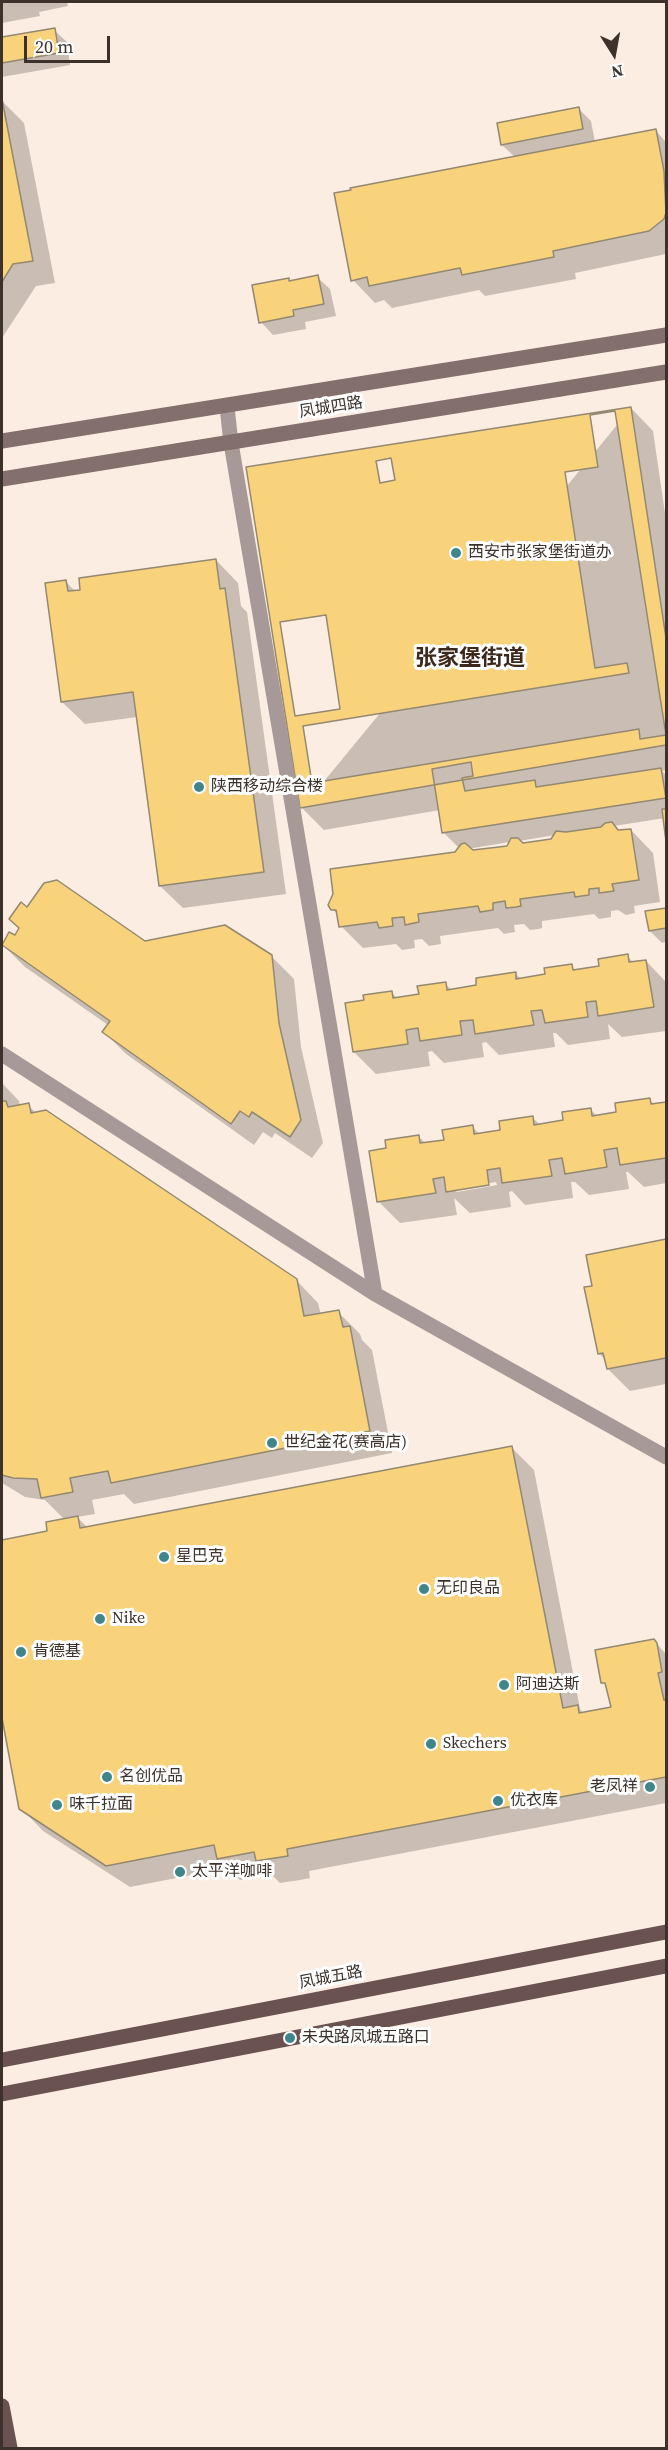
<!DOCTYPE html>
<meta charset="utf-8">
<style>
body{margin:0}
#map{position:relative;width:668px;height:2450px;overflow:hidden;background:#fcede2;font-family:"Source Serif 4",serif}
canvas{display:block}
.frame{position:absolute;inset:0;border:3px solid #3c322b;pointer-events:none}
.north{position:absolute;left:584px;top:24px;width:60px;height:60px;-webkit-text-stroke:4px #fff;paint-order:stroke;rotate:169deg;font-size:16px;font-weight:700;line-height:24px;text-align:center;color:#3c322b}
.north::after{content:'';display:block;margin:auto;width:21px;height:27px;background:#3c322b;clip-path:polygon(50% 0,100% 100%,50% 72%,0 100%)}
.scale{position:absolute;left:24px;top:36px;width:86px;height:27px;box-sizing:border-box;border:3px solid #3c322b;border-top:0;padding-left:8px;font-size:18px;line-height:21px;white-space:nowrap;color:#3c322b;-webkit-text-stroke:4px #fff;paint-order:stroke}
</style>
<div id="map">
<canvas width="668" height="2450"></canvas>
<div class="frame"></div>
<div class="north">N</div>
<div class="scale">20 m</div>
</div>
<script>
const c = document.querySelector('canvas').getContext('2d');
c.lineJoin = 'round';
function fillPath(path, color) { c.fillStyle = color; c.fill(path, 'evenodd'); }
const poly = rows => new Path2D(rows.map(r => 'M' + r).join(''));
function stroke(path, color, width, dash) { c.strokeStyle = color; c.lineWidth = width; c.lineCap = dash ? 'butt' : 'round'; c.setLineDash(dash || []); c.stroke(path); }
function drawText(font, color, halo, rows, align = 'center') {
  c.font = font + ' "Source Serif 4","Noto Sans SC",serif'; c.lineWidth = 6; c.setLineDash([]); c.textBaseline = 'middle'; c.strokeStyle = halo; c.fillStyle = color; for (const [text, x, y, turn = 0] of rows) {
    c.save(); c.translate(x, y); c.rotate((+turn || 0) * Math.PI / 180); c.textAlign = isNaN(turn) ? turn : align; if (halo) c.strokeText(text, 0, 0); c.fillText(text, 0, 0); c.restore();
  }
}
fillPath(poly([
 [2,2,67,2,68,6,39,12,40,16,2,23],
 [54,30,67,42,70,65,2,77,2,39],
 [2,101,24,123,55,283,36,286,2,338],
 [578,108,591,121,595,142,656,131,666,142,666,254,575,273,576,279,485,296,479,290,392,308,384,300,375,303,353,280,516,158,502,145],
 [317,277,330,289,336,316,305,322,306,329,273,335,261,322,288,279,291,282],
 [631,408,653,431,666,520,666,770,662,771,666,775,666,831,665,818,614,826,620,832,631,830,653,853,660,902,634,906,635,913,626,915,618,910,611,911,611,917,599,919,594,914,542,921,542,928,539,929,530,930,524,924,514,925,515,932,504,934,498,928,440,936,441,944,429,946,422,939,414,940,415,948,402,950,396,944,363,948,341,926,339,915,332,909,456,854,460,849,443,832,440,810,324,830,302,808],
 [555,835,552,840,523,845,519,841],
 [510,842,508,847,468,852,467,849],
 [216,560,238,583,241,606,247,612,286,894,183,908,160,886,137,717,85,724,62,702,65,581,76,592],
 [28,909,145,942,271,956,294,979,301,1047,323,1143,312,1158,275,1133,272,1138,263,1132,254,1145,126,1054,104,1032,108,1025,25,967,3,945,15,938],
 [666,910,666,942,662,943,650,931,647,912],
 [627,956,634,963,646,961,666,982,666,1031,622,1037,608,1024,610,1039,568,1045,556,1033,553,1033,555,1047,499,1055,486,1042,482,1043,484,1057,444,1063,432,1051,428,1052,430,1066,376,1074,354,1052,365,1001,392,993,397,998,421,995,445,984,452,990,478,986,515,973,521,979,547,976,571,966,576,971,600,967],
 [2,1083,19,1101,20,1106,28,1105,37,1114,296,1280,318,1303,321,1315,338,1312,360,1334,362,1340,372,1350,392,1453,134,1504,124,1494,92,1500,95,1514,77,1517,88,1528,512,1448,534,1470,580,1709,584,1714,613,1708,608,1687,603,1682,654,1641,666,1654,666,1803,309,1871,310,1878,300,1880,280,1883,271,1874,240,1880,228,1868,130,1887,43,1831,21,1808,2,1710,2,1541,49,1532,65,1520,45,1500,25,1497,2,1483],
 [649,1100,655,1105,666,1103,666,1183,644,1187,628,1172,626,1172,629,1189,589,1195,575,1182,571,1182,573,1198,525,1205,512,1191,509,1192,511,1207,470,1213,454,1198,457,1215,400,1223,378,1201,388,1149,418,1136,426,1144,446,1141,472,1126,480,1135,502,1131,533,1118,540,1125,565,1122,590,1109,597,1116,618,1113],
 [496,1182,497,1185,457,1192,454,1189],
 [666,1241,666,1384,630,1391,608,1369,606,1361,599,1353,594,1287,588,1256]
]), '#0003');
const building = poly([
 [55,28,59,53,2,63,2,37,55,28],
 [2,99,33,261,13,264,2,282,2,99],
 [579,107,583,129,501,145,497,123,579,107],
 [656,129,664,171,666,213,664,219,649,231,553,251,554,257,462,275,460,268,369,286,367,277,351,281,334,193,351,190,350,188,656,129],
 [318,275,324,304,293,310,294,316,259,323,252,285,289,278,289,281,318,275],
 [631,407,666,638,666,745,300,808,246,467,631,407],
 [615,411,666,735,640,739,639,729,312,783,303,726,629,673,627,663,595,668,565,472,598,467,590,415,615,411],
 [391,458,395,480,380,483,376,461,391,458],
 [216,559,220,589,225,588,264,872,159,886,133,692,61,702,45,583,66,580,68,591,80,590,79,578,216,559],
 [326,615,340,709,295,716,280,622,326,615],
 [471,762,473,776,462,778,465,791,535,780,536,787,661,768,666,798,442,833,432,769,471,762],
 [662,809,666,809,666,841,664,826,662,809],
 [612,822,618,830,631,829,639,880,612,884,614,891,599,893,599,888,589,889,589,895,575,897,574,892,520,899,521,906,516,907,506,908,505,901,493,903,493,910,480,912,478,906,425,913,418,914,419,922,405,925,404,917,392,918,393,926,379,928,377,922,339,927,336,910,331,910,328,905,333,894,330,869,455,852,461,844,465,843,473,850,507,846,511,838,518,838,523,843,551,839,556,831,566,832,601,827,605,823,612,822],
 [57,880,145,941,225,925,272,955,279,1023,301,1120,290,1137,252,1112,249,1117,240,1111,231,1124,102,1032,110,1021,2,945,9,932,15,935,19,928,9,919,21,902,27,907,44,883,57,880],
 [666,908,666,928,649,931,645,911,666,908],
 [628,954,629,962,646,960,654,1007,598,1016,596,1001,586,1002,588,1017,545,1023,542,1010,531,1011,534,1025,475,1034,473,1020,460,1021,462,1035,420,1041,418,1028,406,1030,408,1044,353,1052,345,1003,364,1000,363,995,392,991,393,998,419,994,417,986,446,982,447,990,476,985,476,978,516,972,516,979,545,974,544,968,572,964,573,970,599,966,598,959,628,954],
 [650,1098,651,1104,666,1102,666,1158,620,1165,617,1148,604,1150,607,1167,565,1174,562,1158,549,1160,552,1176,502,1183,500,1168,487,1170,489,1185,446,1192,444,1177,433,1179,436,1193,377,1202,369,1151,386,1148,385,1140,419,1135,420,1143,444,1140,442,1130,473,1125,474,1134,500,1130,499,1121,533,1116,534,1125,563,1120,562,1112,591,1108,592,1116,616,1112,615,1103,650,1098],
 [2,1101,6,1101,8,1107,29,1103,31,1113,46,1110,297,1279,304,1316,339,1310,343,1327,350,1326,370,1431,111,1483,108,1471,70,1478,73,1492,41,1498,37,1479,13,1478,2,1475,2,1101],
 [666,1239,666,1358,607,1369,603,1353,598,1354,584,1287,592,1286,586,1255,666,1239],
 [512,1446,563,1708,578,1705,579,1713,611,1707,605,1683,601,1683,595,1650,654,1639,657,1643,662,1672,658,1673,664,1700,666,1700,666,1777,287,1849,288,1856,256,1861,254,1852,217,1859,214,1845,106,1866,19,1809,2,1718,2,1540,47,1531,46,1522,78,1516,80,1528,512,1446]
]);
fillPath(building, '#f9d27c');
stroke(building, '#938870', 1.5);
stroke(poly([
 [227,407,231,443,375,1294],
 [2,1054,375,1294,666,1457]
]), '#a79997', 15);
stroke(poly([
 [2,441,666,335],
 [2,479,666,372]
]), '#836f6c', 15);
stroke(poly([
 [2,2060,666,1932],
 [2,2094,666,1966],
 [2,2406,10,2448]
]), '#69524f', 15);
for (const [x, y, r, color] of [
 [456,553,6,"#3e868b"],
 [199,787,6,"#3e868b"],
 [272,1443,6,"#3e868b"],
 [164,1557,6,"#3e868b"],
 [424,1589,6,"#3e868b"],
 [100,1619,6,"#3e868b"],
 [21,1652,6,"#3e868b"],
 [504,1685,6,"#3e868b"],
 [431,1744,6,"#3e868b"],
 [107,1777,6,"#3e868b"],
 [650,1787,6,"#3e868b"],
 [498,1801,6,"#3e868b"],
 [57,1805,6,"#3e868b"],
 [180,1872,6,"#3e868b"],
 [290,2038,6,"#3e868b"]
]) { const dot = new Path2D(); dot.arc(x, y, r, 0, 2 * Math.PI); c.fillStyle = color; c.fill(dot); stroke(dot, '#fff', 2); }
drawText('16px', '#3c322b', '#fff', [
 ["凤城四路",331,408,-9],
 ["凤城五路",331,1978,-11]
]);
drawText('16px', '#3c322b', '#fff', [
 ["西安市张家堡街道办",468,553],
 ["陕西移动综合楼",211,787],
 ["世纪金花(赛高店)",284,1443],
 ["星巴克",176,1557],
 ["无印良品",436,1589],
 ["Nike",112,1619],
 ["肯德基",33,1652],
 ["阿迪达斯",516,1685],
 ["Skechers",443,1744],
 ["名创优品",119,1777],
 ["老凤祥",638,1787,"right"],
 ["优衣库",510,1801],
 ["味千拉面",69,1805],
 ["太平洋咖啡",192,1872],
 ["未央路凤城五路口",302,2038]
], 'left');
drawText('bold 22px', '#3c291b', '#fff', [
 ["张家堡街道",470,659]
]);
</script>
